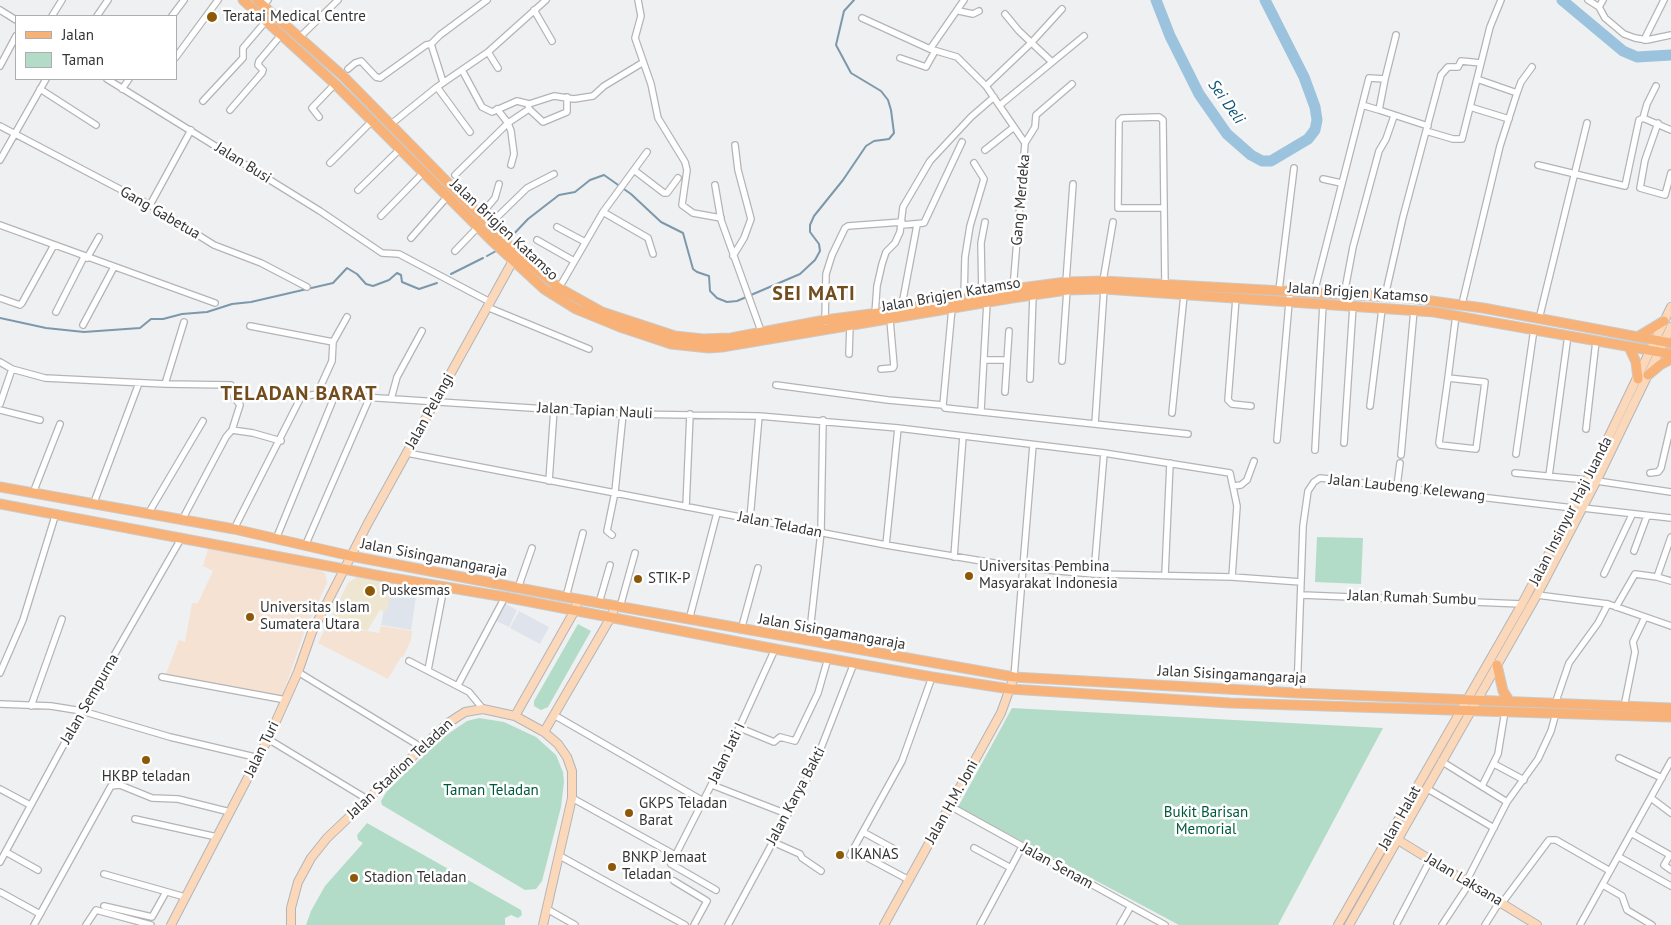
<!DOCTYPE html>
<style>
body{margin:0}
#map{position:relative;width:1671px;height:925px;overflow:hidden;background:#eff0f1;font-family:"PT Sans",sans-serif}
canvas{display:block}
.legend{position:absolute;left:15px;top:15px;width:162px;height:65px;box-sizing:border-box;background:#fff;border:1px solid #aeaeae;margin:0;padding:6px 9px;list-style:none;font-size:15px;color:#343434}
.legend li{display:flex;align-items:center;gap:10px;height:25px}
.legend b{width:25px;border:1px solid #aeaeae}
</style>
<div id="map">
<canvas width="1671" height="925"></canvas>
<ul class="legend">
<li><b style="height:6px;background:#f8b177"></b>Jalan</li>
<li><b style="height:14px;background:#b3dcc8"></b>Taman</li>
</ul>
</div>
<script>
const c = document.querySelector('canvas').getContext('2d');
c.lineJoin = 'round';
function fillPath(path, color) { c.fillStyle = color; c.fill(path, 'evenodd'); }
const poly = rows => new Path2D(rows.map(r => 'M' + r).join(''));
function stroke(path, color, width, dash) { c.strokeStyle = color; c.lineWidth = width; c.lineCap = dash ? 'butt' : 'round'; c.setLineDash(dash || []); c.stroke(path); }
function drawText(font, color, halo, rows, align = 'center') {
  c.font = font + ' "PT Sans",sans-serif'; c.lineWidth = 5; c.setLineDash([]); c.textBaseline = 'middle'; c.strokeStyle = halo; c.fillStyle = color; for (const [text, x, y, turn = 0] of rows) {
    c.save(); c.translate(x, y); c.rotate((+turn || 0) * Math.PI / 180); c.textAlign = isNaN(turn) ? turn : align; if (halo) c.strokeText(text, 0, 0); c.fillText(text, 0, 0); c.restore();
  }
}
fillPath(poly([
 [388,585,417,590,411,630,381,625],
 [504,603,517,610,509,627,496,621],
 [519,611,549,627,540,644,510,628]
]), '#dfe4ec');
fillPath(poly([
 [208,549,321,570,325,573,327,583,305,630,282,697,202,683,166,674,179,640,185,642,192,603,198,603,213,571,203,566],
 [332,616,360,630,379,633,381,626,412,631,411,640,403,657,401,657,388,679,318,643]
]), '#f6e2d3');
fillPath(poly([
 [358,576,394,582,386,612,380,610,367,631,332,616,348,583]
]), '#eee6d0');
fillPath(poly([
 [1317,537,1363,538,1361,584,1315,582],
 [578,624,591,631,548,707,541,710,534,706,534,701],
 [1012,708,1383,728,1278,925,1179,925,958,807],
 [479,718,504,722,536,737,556,755,563,772,564,782,561,807,542,881,536,889,525,890,382,805,381,801,387,791,442,738,467,721],
 [367,823,521,910,522,915,518,918,511,915,505,918,505,925,306,925,311,911,325,886,363,843,358,840,357,835]
]), '#b3dcc8');
stroke(poly([
 [509,239,528,219,559,195,575,192,590,180,604,175,631,194,661,222,683,233,693,269,697,272,709,276,710,291,717,298,727,302,737,301,800,274,815,260,820,251,819,244,810,232,810,225,814,216,843,180,866,146,874,141,889,139,894,133,891,110,888,100,881,91,851,73,836,45,844,11,854,0],
 [487,256,496,251],
 [451,274,483,258],
 [0,318,46,328,84,332,140,328,151,319,163,319,182,314,207,312,232,304,251,302,333,283,347,268,357,274,366,284,373,286,389,280,397,273,401,275,402,282,419,289,437,283]
]), '#7c98ab', 2);
stroke(poly([
 [1156,0,1170,36,1199,94,1227,134,1251,155,1262,161,1271,161,1308,139,1315,130,1317,120,1315,107,1304,77,1265,0],
 [1562,0,1623,51,1637,57,1671,55]
]), '#9bc3de', 11);
const street = poly([
 [638,0,641,16,635,38,651,84,658,118,685,162,687,170,682,205,693,213,721,218],
 [1588,0,1599,7,1603,0],
 [263,6,268,0],
 [1599,7,1605,18,1624,34,1635,38,1647,40,1671,35],
 [0,10,16,20],
 [534,10,552,41],
 [959,11,973,14,979,11],
 [1005,14,1019,31,1052,62],
 [52,16,62,0],
 [97,16,108,0],
 [172,16,184,0],
 [862,18,930,49,957,57,986,86,1025,143,1013,289],
 [300,37,338,0],
 [1644,40,1664,0],
 [431,44,443,82],
 [930,49,964,0],
 [488,52,498,68],
 [176,57,218,0],
 [900,58,926,67,935,51],
 [0,66,16,36],
 [348,69,355,63,361,61,376,77,380,78,426,45,431,44,440,35,487,0],
 [462,70,482,107,492,112,517,101,529,104,554,96,574,99,593,96,604,86,642,63],
 [107,79,320,211,382,253,399,254,490,302],
 [986,86,1031,43,1062,9],
 [437,87,470,132],
 [40,89,96,125],
 [122,89,129,79],
 [1517,93,1521,82,1532,67],
 [203,101,243,58,243,48,266,21],
 [528,104,529,109,543,122,567,112,567,97],
 [1000,105,1084,36],
 [1362,105,1379,110,1385,79],
 [1470,107,1509,119],
 [497,109,508,123,529,109],
 [230,110,262,73,263,70,258,65,259,61,281,35],
 [1379,110,1428,126],
 [319,117,312,108,335,84],
 [1643,118,1647,104,1656,86],
 [1643,118,1671,130],
 [1658,123,1645,160,1640,188,1665,195,1671,173],
 [390,125,437,87,488,52,546,0],
 [0,126,150,205,214,245,261,263,307,287],
 [1426,131,1453,139,1462,139,1477,79],
 [1025,143,1035,127,1036,115,1072,84],
 [985,150,1014,127],
 [0,160,46,79],
 [330,163,372,121],
 [1538,165,1625,186,1639,120,1643,118],
 [634,170,664,193,667,193,678,178],
 [455,175,508,123,511,131,514,154,511,165],
 [1323,179,1341,183],
 [715,185,721,220,761,331],
 [358,190,400,149],
 [150,205,191,130],
 [1164,208,1118,208,1119,121,1122,118,1159,117,1163,120,1163,122,1165,285],
 [603,212,648,238,653,254],
 [381,216,423,173],
 [480,216,495,198,499,184],
 [0,225,215,303],
 [489,225,527,188,554,174],
 [902,225,924,223,962,142],
 [557,227,585,242],
 [411,238,447,197],
 [537,240,574,261],
 [455,251,478,227],
 [733,256,744,238,751,219,738,170,735,145],
 [87,258,99,237],
 [1103,281,1113,222],
 [1066,282,1073,184],
 [559,288,603,212,647,152],
 [1279,290,1294,168],
 [1314,293,1369,78,1385,79,1396,35],
 [982,295,981,243,985,222],
 [1344,295,1353,247,1379,151,1386,139,1394,116],
 [1385,296,1403,217,1441,75,1448,67,1458,67,1461,61,1481,63],
 [0,298,20,305,22,303,54,245],
 [964,298,965,257,970,226,984,179,974,163],
 [1236,298,1228,400,1232,404,1251,406],
 [1462,304,1500,146,1517,93,1477,79,1490,27,1501,0],
 [487,307,589,349],
 [901,310,917,225],
 [56,312,84,257],
 [875,314,877,286,882,264,886,252,895,243,900,232,903,207,930,161,971,117,994,97],
 [1539,319,1587,123],
 [825,322,826,274,832,255,845,228,848,226,902,222],
 [83,325,114,267],
 [250,326,333,342,332,361,317,394],
 [333,342,347,317],
 [849,354,850,325],
 [984,360,1007,360],
 [1062,361,1067,290],
 [0,362,12,369,45,378,165,384,231,385,234,397,240,405,232,430],
 [881,369,893,368,894,366,890,320],
 [1448,378,1485,382,1476,449,1440,445,1439,443,1448,378,1456,315],
 [1030,379,1033,295],
 [165,384,184,322],
 [776,385,888,400,943,405,945,408,1188,434],
 [1005,392,1009,331],
 [391,399,397,377,422,331],
 [0,404,12,369],
 [943,405,952,308],
 [1370,406,1382,309],
 [0,410,40,420],
 [981,410,987,302],
 [1172,413,1184,295],
 [1095,424,1104,289],
 [898,428,1104,453,1230,473,1237,506,1232,577],
 [1586,429,1596,341],
 [1277,440,1290,291],
 [1344,443,1353,306],
 [1315,450,1323,304],
 [407,453,886,545,1024,568,1094,574,1232,577,1301,582],
 [1516,454,1534,329],
 [1401,455,1414,310],
 [1515,473,1588,480],
 [1650,473,1658,472,1661,468,1671,425],
 [1549,476,1568,335],
 [549,481,554,409],
 [1597,481,1671,492],
 [1233,486,1241,485,1247,480,1254,461],
 [1397,486,1400,463],
 [33,493,60,424],
 [93,505,139,383],
 [686,507,690,414],
 [1583,508,1671,518],
 [148,514,203,421],
 [750,519,759,416],
 [182,520,226,437,232,430,253,433,281,441],
 [234,529,301,397,317,394,623,414,759,416,898,428,886,545],
 [612,535,607,531,615,492,623,414],
 [276,539,335,395],
 [306,544,369,399],
 [1634,551,1647,516],
 [954,557,963,436],
 [1094,574,1104,453],
 [1604,574,1632,515],
 [1165,575,1170,463],
 [1657,577,1671,581],
 [518,588,532,548],
 [1302,595,1522,604],
 [1537,595,1608,604,1671,626],
 [566,597,583,533],
 [599,603,610,565],
 [620,607,635,553],
 [1616,607,1635,574,1657,577,1671,537],
 [689,620,717,513],
 [741,630,758,568],
 [809,640,821,532,823,420],
 [409,661,469,692,483,709],
 [428,670,444,587],
 [298,672,421,747],
 [0,673,23,620,56,513],
 [162,677,286,700],
 [1014,677,1033,445],
 [458,685,505,597],
 [1297,693,1303,526,1308,491,1314,482,1320,478,1573,508],
 [0,704,51,706,82,711,170,737,259,758],
 [1555,704,1569,663,1598,623,1608,604],
 [31,706,62,619],
 [1624,707,1635,652,1633,642,1645,617],
 [554,715,703,801],
 [740,728,774,742,780,737,795,741,818,693,828,658],
 [268,739,367,799],
 [1619,758,1662,778],
 [1441,761,1507,802],
 [1494,764,1524,780],
 [712,785,787,814],
 [1482,786,1498,754,1505,711],
 [1426,788,1494,828],
 [0,789,30,805],
 [572,798,675,855],
 [1651,798,1671,813],
 [950,806,1165,925],
 [135,819,217,837],
 [863,832,894,849],
 [1631,833,1670,855,1664,865,1671,870],
 [773,842,800,854,802,858,821,871],
 [974,848,1011,868],
 [853,850,909,880],
 [6,852,38,870],
 [850,855,902,761,932,677],
 [560,856,685,925],
 [1619,857,1671,886],
 [0,862,82,711,182,537],
 [104,874,185,897],
 [674,881,707,901,694,925],
 [1466,882,1507,802,1538,759,1551,731,1556,713],
 [1603,885,1622,896,1627,910,1652,925],
 [716,890,671,864,729,750,775,649],
 [0,892,40,914],
 [1502,903,1549,840,1556,840,1610,871],
 [104,906,152,917,166,892],
 [547,909,575,925],
 [1397,923,1430,860],
 [34,925,111,786,120,785,152,798,178,799,230,812],
 [86,925,96,910,151,925],
 [728,925,814,766,854,663],
 [980,925,1022,847],
 [1120,925,1131,906],
 [1442,925,1469,884],
 [1485,925,1500,901],
 [1580,925,1671,761]
]);
const secondary = poly([
 [515,716,575,610,578,599],
 [544,732,611,617,615,606],
 [1398,840,1537,925],
 [171,925,268,739,298,672,312,632,368,523,515,257],
 [291,925,291,908,298,882,311,858,327,838,448,723,465,712,483,709,515,716,544,732,558,744,567,757,572,771,572,798,543,925],
 [884,925,1001,713,1014,677],
 [1338,925,1522,604,1588,480,1671,307],
 [1349,925,1537,595,1596,482,1671,327]
]);
const primary = poly([
 [243,0,335,84,493,242,544,289,576,309,620,327,671,344,709,348,722,347,1012,298,1067,290,1104,289,1434,312,1671,354],
 [257,0,343,76,517,253,559,288,602,312,675,336,703,339,731,338,825,320,901,310,1013,289,1066,282,1103,281,1409,298,1483,308,1671,343],
 [1639,336,1664,321],
 [1629,347,1636,362,1638,379],
 [1648,375,1660,365,1671,359],
 [0,487,234,529,351,556,566,597,1014,677,1297,693,1671,708],
 [0,504,386,577,505,597,775,649,932,677,1010,689,1230,703,1671,717],
 [1497,665,1503,691,1510,702]
]);
stroke(street, '#b4b4b6', 8);
stroke(secondary, '#b4b4b6', 10);
stroke(primary, '#cacaca', 11);
stroke(street, '#fff', 5.5);
stroke(secondary, '#fcd8bb', 8);
stroke(primary, '#f8b177', 9);
for (const [x, y, r, color] of [
 [212,17,6,"#8d5908"],
 [969,576,5,"#8d5908"],
 [638,579,5,"#8d5908"],
 [370,591,6,"#8d5908"],
 [250,617,5,"#8d5908"],
 [146,760,5,"#8d5908"],
 [629,813,5,"#8d5908"],
 [840,855,5,"#8d5908"],
 [612,867,5,"#8d5908"],
 [354,878,5,"#8d5908"]
]) { const dot = new Path2D(); dot.arc(x, y, r, 0, 2 * Math.PI); c.fillStyle = color; c.fill(dot); stroke(dot, '#fff', 2); }
drawText('15px', '#343434', '#fff', [
 ["Teratai Medical Centre",223,17],
 ["Universitas Pembina",979,567],
 ["Masyarakat Indonesia",979,584],
 ["STIK-P",648,579],
 ["Puskesmas",381,591],
 ["Universitas Islam",260,608],
 ["Sumatera Utara",260,625],
 ["HKBP teladan",146,777,"center"],
 ["GKPS Teladan",639,804],
 ["Barat",639,821],
 ["IKANAS",850,855],
 ["BNKP Jemaat",622,858],
 ["Teladan",622,875],
 ["Stadion Teladan",364,878]
], 'left');
drawText('15px', '#343434', '#fff', [
 ["Jalan Busi",243,163,32],
 ["Gang Merdeka",1021,200,-85],
 ["Gang Gabetua",160,213,30],
 ["Jalan Brigjen Katamso",504,230,43],
 ["Jalan Brigjen Katamso",1358,293,4],
 ["Jalan Brigjen Katamso",951,295,-10],
 ["Jalan Pelangi",430,411,-61],
 ["Jalan Tapian Nauli",595,411,3],
 ["Jalan Laubeng Kelewang",1407,488,6],
 ["Jalan Insinyur Haji Juanda",1571,511,-63],
 ["Jalan Teladan",780,525,11],
 ["Jalan Sisingamangaraja",434,558,11],
 ["Jalan Rumah Sumbu",1412,598,2],
 ["Jalan Sisingamangaraja",832,632,10],
 ["Jalan Sisingamangaraja",1232,675,3],
 ["Jalan Sempurna",90,699,-60],
 ["Jalan Turi",262,749,-64],
 ["Jalan Jati I",727,753,-64],
 ["Jalan Stadion Teladan",400,769,-43],
 ["Jalan Karya Bakti",796,796,-62],
 ["Jalan H.M. Joni",952,802,-61],
 ["Jalan Halat",1400,818,-61],
 ["Jalan Senam",1057,866,29],
 ["Jalan Laksana",1464,880,31]
]);
drawText('15px', '#00583c', '#fff', [
 ["Taman Teladan",491,791],
 ["Bukit Barisan",1206,813],
 ["Memorial",1206,830]
]);
drawText('italic 16px', '#0d5377', '#fff', [
 ["Sei Deli",1226,102,54]
]);
c.letterSpacing = '1px';
drawText('bold 20px', '#724c1d', '#fff', [
 ["SEI MATI",814,294],
 ["TELADAN BARAT",299,394]
]);
c.letterSpacing = '0px';
</script>
